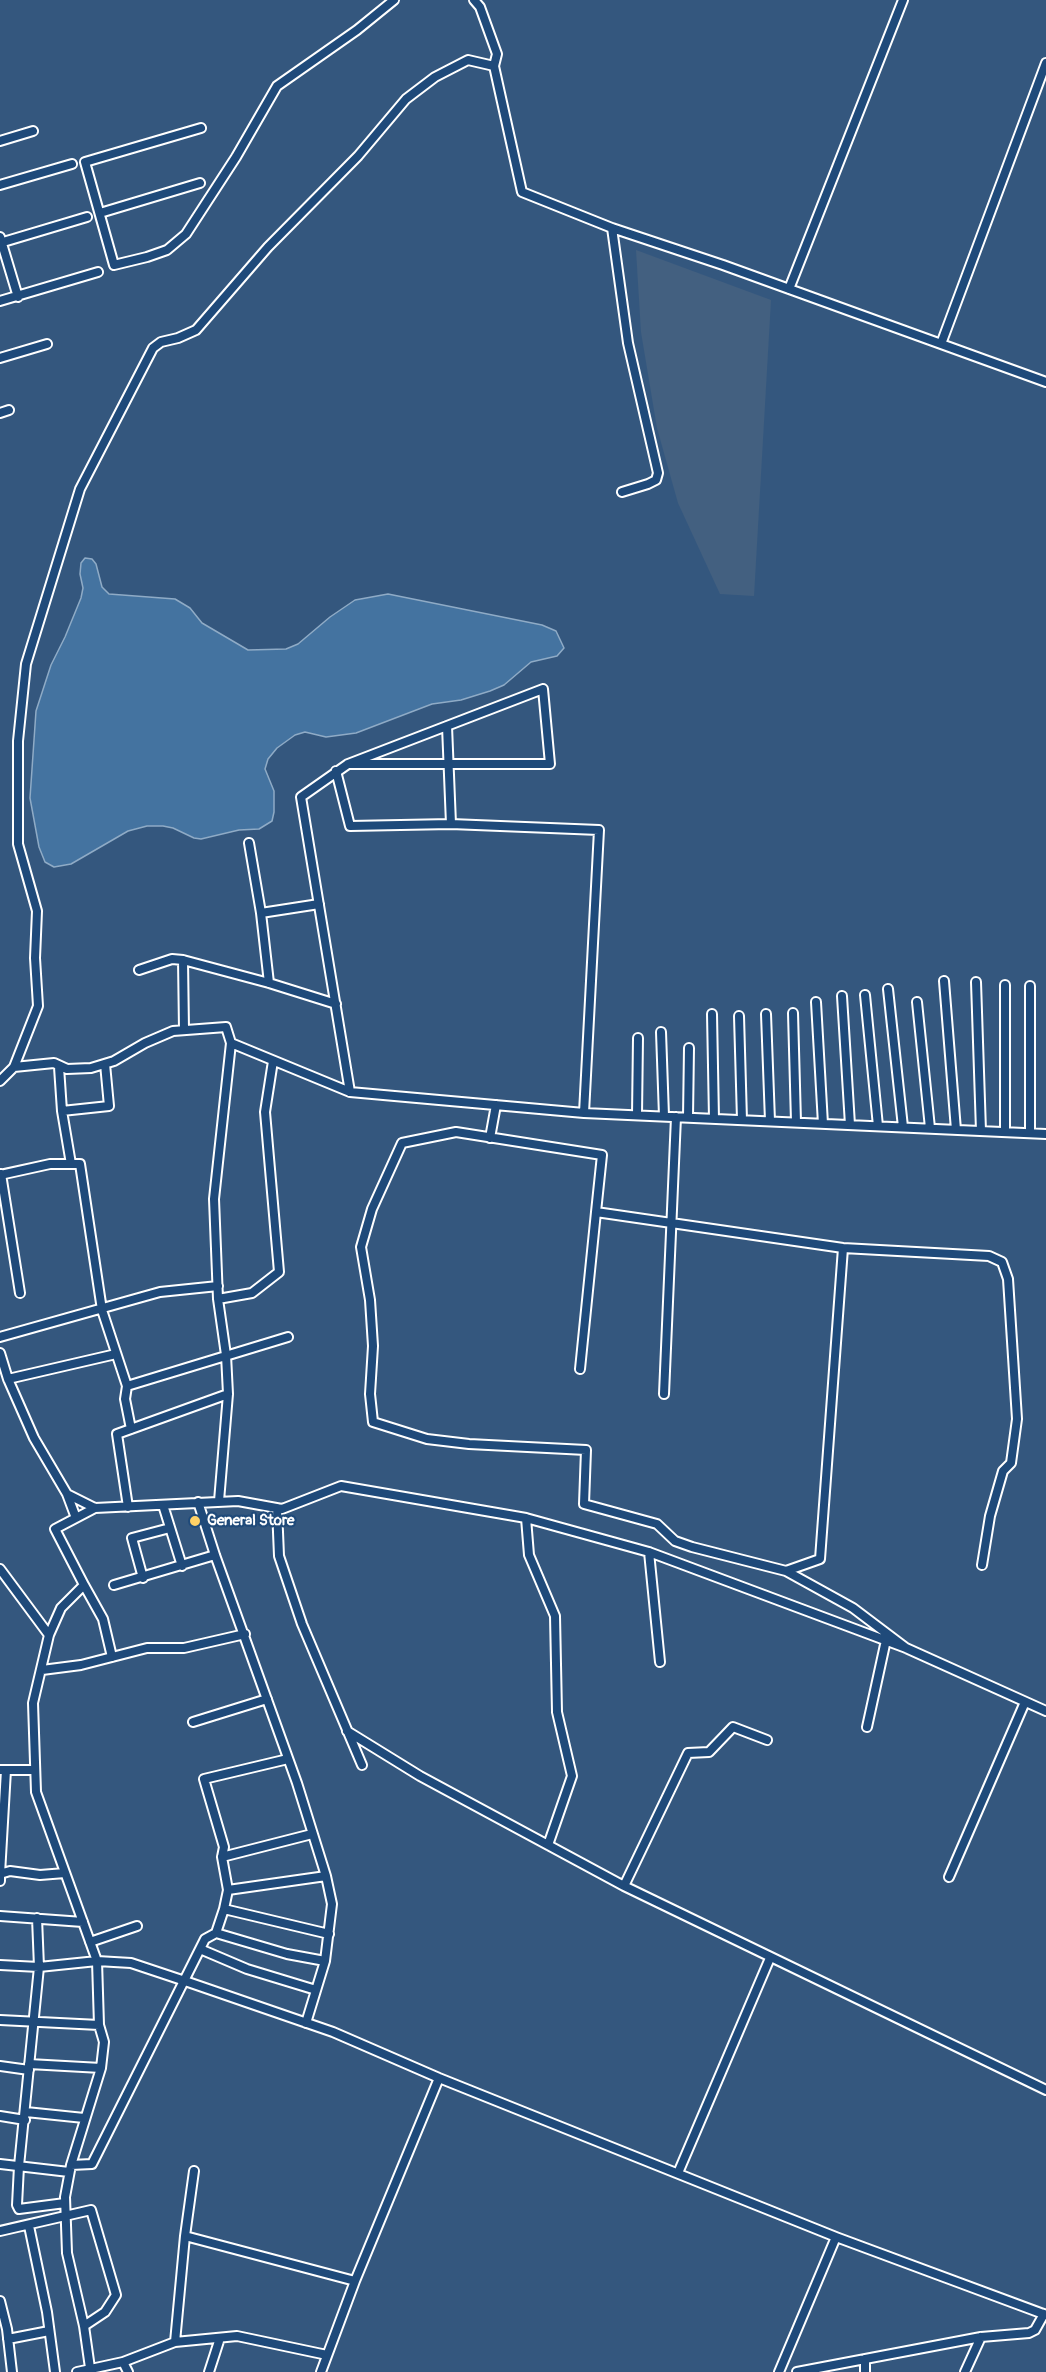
<!DOCTYPE html>
<style>
body{margin:0}
canvas{display:block;background:#34577e}
</style>
<canvas width="1046" height="2372"></canvas>
<script>
const c = document.querySelector('canvas').getContext('2d');
c.lineJoin = 'round';
function fillPath(path, color) { c.fillStyle = color; c.fill(path, 'evenodd'); }
const poly = rows => new Path2D(rows.map(r => 'M' + r).join(''));
function stroke(path, color, width, dash) { c.strokeStyle = color; c.lineWidth = width; c.lineCap = dash ? 'butt' : 'round'; c.setLineDash(dash || []); c.stroke(path); }
function drawText(font, color, halo, rows, align = 'center') {
  c.font = font + ' Pangolin,sans-serif'; c.lineWidth = 4.5; c.setLineDash([]); c.textBaseline = 'middle'; c.strokeStyle = halo; c.fillStyle = color; for (const [text, x, y, turn = 0] of rows) {
    c.save(); c.translate(x, y); c.rotate((+turn || 0) * Math.PI / 180); c.textAlign = isNaN(turn) ? turn : align; if (halo) c.strokeText(text, 0, 0); c.fillText(text, 0, 0); c.restore();
  }
}
fillPath(poly([
 [636,250,771,300,754,596,720,594,678,503,657,428,641,332]
]), '#436080');
const water = poly([
 [85,558,92,559,96,564,102,587,109,594,175,599,190,608,202,623,248,650,286,649,298,644,330,617,355,600,388,594,542,625,556,631,564,648,557,656,531,662,504,685,490,691,461,700,432,704,356,733,326,737,305,732,295,735,277,748,268,759,265,769,274,791,274,812,272,821,259,829,239,830,201,839,194,838,173,828,163,826,147,826,128,831,71,864,54,867,45,862,39,847,30,798,36,711,51,665,65,637,81,598,83,588,80,574,81,563,85,558]
]);
fillPath(water, '#4473a0');
stroke(water, '#8fabc6', 1.5);
const minor = poly([
 [474,0,480,7,497,54,494,66,522,192,612,228,723,265,1046,382],
 [201,128,85,162,114,265,147,257,167,250,186,234,236,157,277,86,357,30,394,0],
 [0,141,33,131],
 [0,185,72,164],
 [100,213,200,183],
 [612,228,628,343,658,473,656,480,648,484,622,492],
 [0,237,18,297],
 [0,243,87,217],
 [789,289,903,0],
 [0,301,98,272],
 [941,344,1046,63],
 [0,358,47,344],
 [0,413,9,410],
 [447,726,451,824],
 [348,764,550,764,543,689,348,764,301,797,350,1092],
 [336,771,350,826,451,824,599,830,584,1113],
 [249,843,261,913,269,983],
 [261,913,319,904],
 [139,970,172,959,183,960],
 [944,981,956,1130],
 [976,982,981,1131],
 [1005,985,1005,1132],
 [888,989,903,1127],
 [865,995,878,1126],
 [842,996,850,1125],
 [816,1002,823,1124],
 [917,1002,930,1128],
 [793,1013,796,1122],
 [712,1014,714,1119],
 [766,1014,770,1121],
 [739,1016,742,1120],
 [184,1030,183,960,269,983,336,1004],
 [661,1032,664,1116],
 [14,1067,54,1063,67,1069,91,1068,114,1061,145,1043,173,1031,226,1027,231,1043,350,1092,584,1113,1046,1134],
 [59,1067,62,1111,71,1164],
 [0,1081,14,1067,38,1006,35,958,37,911,18,844,18,741,26,664,80,489,153,348,161,342,178,338,196,330,268,247,358,156,406,99,435,77,468,60,494,66],
 [62,1111,109,1106,105,1064],
 [637,1115,638,1038],
 [688,1117,689,1048],
 [1030,1133,1030,986],
 [490,1138,496,1105],
 [1,1174,20,1293],
 [0,1175,50,1164,80,1164,102,1310,127,1386,125,1399,131,1429],
 [218,1299,252,1293,279,1272,265,1112,273,1061],
 [0,1337,160,1292,218,1286],
 [0,1353,8,1379,34,1438,67,1494,95,1508,238,1501,282,1509,341,1486,526,1518,649,1552,906,1648,1046,1711],
 [580,1369,596,1212],
 [8,1379,116,1354],
 [127,1386,288,1337],
 [664,1394,676,1117],
 [67,1494,76,1518],
 [219,1501,228,1394,226,1355,218,1299,214,1199,231,1043],
 [198,1502,215,1555,297,1783,326,1876,332,1904,325,1961,306,2023],
 [163,1505,182,1566],
 [128,1507,117,1434,228,1394],
 [277,1508,279,1556,302,1624,362,1765],
 [526,1518,529,1555,555,1616,557,1712,572,1776,548,1845],
 [649,1552,660,1662],
 [0,1569,49,1635],
 [786,1571,820,1559,843,1248],
 [143,1578,132,1538,170,1528],
 [84,1585,103,1619,112,1657],
 [114,1585,215,1555],
 [906,1648,853,1608,786,1571,692,1547,675,1541,657,1524,584,1504,586,1450,469,1444,427,1439,373,1422,370,1394,373,1346,370,1300,361,1247,372,1209,402,1143,456,1132,602,1155,596,1212,843,1248,989,1256,1002,1262,1008,1279,1017,1419,1011,1463,1003,1471,990,1516,982,1565],
 [42,1670,81,1665,147,1648,184,1648,245,1634],
 [193,1722,267,1699],
 [867,1727,886,1640],
 [347,1731,420,1776,624,1886,1046,2090],
 [0,1770,35,1770],
 [222,1857,312,1834],
 [0,1874,6,1770],
 [949,1877,1025,1702],
 [0,1881,0,1874,10,1871,40,1875,65,1873],
 [624,1886,688,1753,709,1752,733,1727,767,1740],
 [228,1890,326,1876],
 [224,1909,329,1934],
 [0,1916,83,1922],
 [37,1918,39,1967,19,2166,17,2205,19,2209,65,2203],
 [216,1933,287,1954,325,1961],
 [90,1942,137,1926],
 [200,1949,247,1969,316,1990],
 [0,1965,39,1967,97,1961,131,1963,185,1981,333,2032,439,2078,836,2237,1046,2315],
 [0,2020,99,2025],
 [29,2064,101,2068],
 [0,2066,29,2070],
 [26,2112,84,2118],
 [0,2116,25,2120],
 [0,2164,69,2172],
 [71,2165,92,2164,205,1939,216,1933,224,1909,228,1890,222,1857,224,1847,204,1779,288,1759],
 [678,2173,770,1958],
 [29,2226,47,2312,55,2372],
 [0,2231,91,2210,116,2295,105,2312,84,2326],
 [185,2236,355,2281],
 [0,2301,7,2329,12,2372],
 [8,2339,49,2331],
 [175,2342,237,2336,327,2355],
 [123,2362,128,2372],
 [90,2368,84,2326,67,2253,65,2197,71,2165,101,2068,104,2042,99,2025,97,1961,36,1792,33,1703,49,1635,61,1608,84,1585,55,1529,95,1508],
 [77,2372,123,2362,175,2342,185,2236,194,2171],
 [209,2372,220,2338],
 [321,2372,355,2281,439,2078],
 [779,2372,836,2237],
 [797,2372,981,2337,1029,2333,1035,2330,1044,2314],
 [865,2372,865,2359],
 [965,2372,981,2337]
]);
stroke(minor, '#fff', 12);
stroke(minor, '#1f4a7a', 8);
for (const [x, y, r, color] of [
 [195,1521,6,"#ffd166"]
]) { const dot = new Path2D(); dot.arc(x, y, r, 0, 2 * Math.PI); c.fillStyle = color; c.fill(dot); stroke(dot, '#1f4a7a', 2); }
drawText('bold 15px', '#fff', '#1f4a7a', [
 ["General Store",207,1521]
], 'left');
</script>
